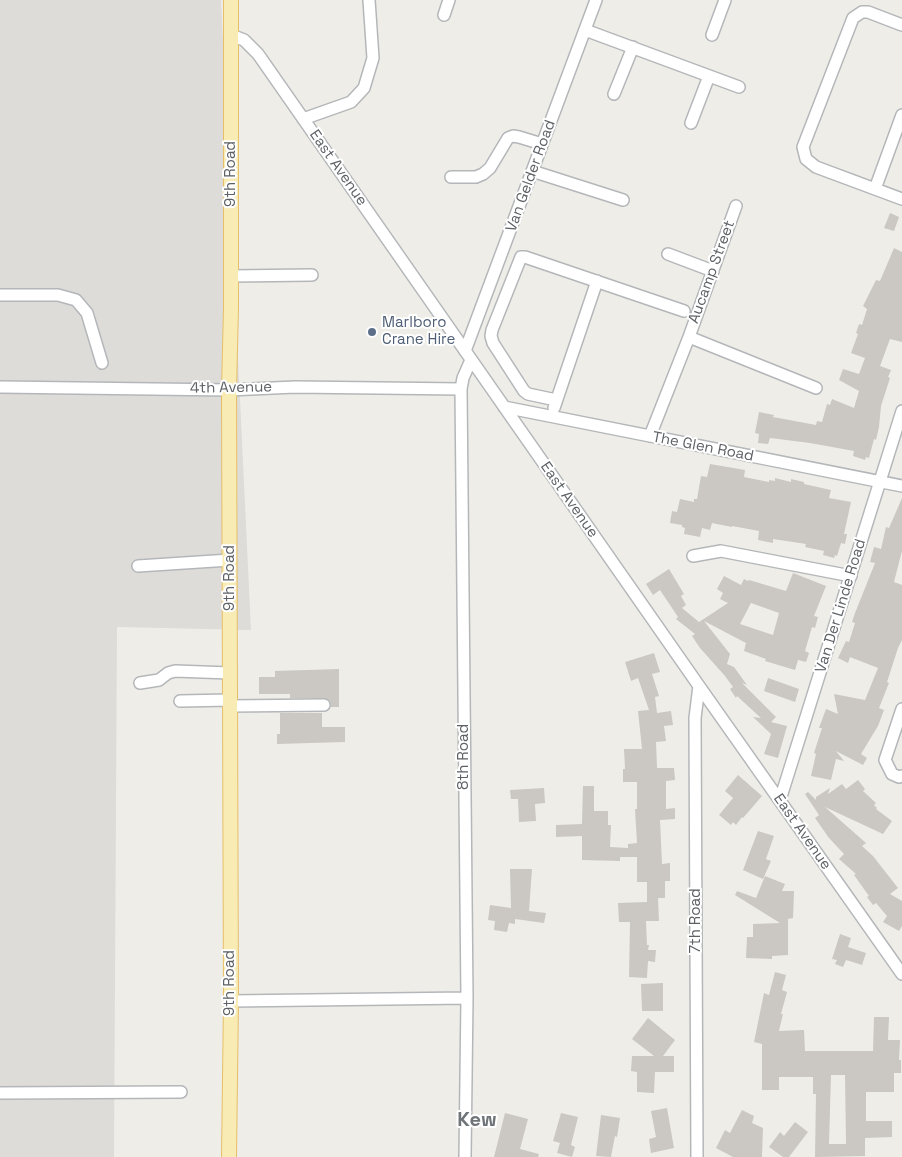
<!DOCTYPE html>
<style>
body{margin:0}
canvas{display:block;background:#efede7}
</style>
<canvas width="902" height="1157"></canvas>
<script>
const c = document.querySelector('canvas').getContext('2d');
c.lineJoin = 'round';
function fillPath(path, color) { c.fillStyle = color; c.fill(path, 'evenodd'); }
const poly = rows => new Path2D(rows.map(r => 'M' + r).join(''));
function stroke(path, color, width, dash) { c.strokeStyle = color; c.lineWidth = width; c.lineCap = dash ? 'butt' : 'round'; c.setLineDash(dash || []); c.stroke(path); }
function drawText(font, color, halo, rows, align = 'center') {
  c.font = font + ' "Space Grotesk",sans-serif'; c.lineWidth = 4; c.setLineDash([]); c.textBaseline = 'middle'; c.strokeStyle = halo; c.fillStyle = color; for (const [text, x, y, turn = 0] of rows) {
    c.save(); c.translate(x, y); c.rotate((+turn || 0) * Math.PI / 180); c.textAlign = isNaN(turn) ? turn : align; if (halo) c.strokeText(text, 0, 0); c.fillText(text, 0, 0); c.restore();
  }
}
fillPath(poly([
 [0,0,221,0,251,630,117,627,114,1157,0,1157]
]), '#dedcd9');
fillPath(poly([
 [890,213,899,217,894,231,884,228],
 [894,248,902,252,902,342,890,339,880,366,891,370,888,377,890,378,881,406,879,427,876,440,874,439,869,458,866,457,865,460,853,456,854,451,810,443,770,438,768,444,758,443,759,434,755,433,759,412,774,415,773,417,816,425,817,421,822,422,827,404,830,405,832,399,854,408,859,391,839,380,843,369,859,374,865,358,851,353,858,334,856,333,859,324,862,325,867,309,863,306,876,280,880,281],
 [710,464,745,470,744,477,769,482,769,480,775,481,775,478,791,482,791,479,804,482,804,484,831,490,829,498,851,502,844,534,847,534,845,544,841,543,837,556,835,555,834,558,823,555,824,551,805,547,806,544,773,539,773,543,758,540,759,531,732,526,732,527,712,523,710,530,702,528,700,537,684,534,685,528,682,527,682,525,670,523,672,511,677,512,680,499,694,502,694,499,697,499,701,476,707,477],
 [902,498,902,551,894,582,902,585,902,640,898,648,887,682,889,683,879,708,884,710,878,726,861,754,867,758,863,765,836,751,844,761,836,759,831,780,811,776,816,754,814,753,822,728,819,728,826,709,838,714,834,694,865,700,878,668,850,657,848,663,838,658,846,641,849,642,855,623,852,622,855,613,875,563,870,562,874,547,881,549,886,527,889,528],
 [669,569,684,594,681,596,686,605,682,608,699,622,728,603,720,599,723,593,717,589,724,576,741,585,744,579,748,581,749,580,786,591,793,573,826,586,814,616,818,617,815,628,812,627,805,651,809,653,806,662,798,660,795,670,765,661,766,659,744,651,746,643,704,621,730,654,727,664,734,667,747,685,742,683,776,717,771,722,787,726,778,758,764,754,771,734,753,717,761,718,737,696,736,698,730,689,733,687,725,676,700,648,692,636,695,634,676,619,678,617,660,590,653,595,646,584],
 [751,603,779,613,773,635,740,624],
 [654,653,660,672,652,674,659,696,655,697,657,713,671,711,673,725,664,726,666,741,656,742,657,768,674,768,675,780,666,781,666,809,675,808,675,819,660,820,662,864,670,863,670,881,665,881,665,898,658,898,659,921,646,921,647,945,649,945,648,950,656,950,655,962,648,961,647,978,629,977,630,922,619,922,618,903,647,902,647,882,637,882,637,857,620,857,620,861,582,860,582,836,556,837,556,825,582,824,583,786,594,786,594,811,608,811,608,825,611,825,610,847,628,848,628,844,637,843,635,809,637,809,637,782,623,782,623,769,625,769,624,749,642,749,638,711,649,710,638,678,631,681,625,662],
 [339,669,339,707,331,707,330,701,324,698,290,698,290,694,259,694,259,677,275,677,275,671],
 [768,678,799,689,795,702,764,691],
 [280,713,322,713,322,727,345,727,345,742,277,744,277,734,280,734],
 [738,775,762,796,743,818,742,817,736,825,733,822,731,825,719,815,733,798,725,791],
 [858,780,865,789,863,791,876,803,874,805,877,808,876,809,892,821,883,834,825,807,866,843,862,846,873,856,898,888,890,894,902,901,902,926,899,931,883,922,887,916,876,903,873,905,867,897,869,896,854,875,856,874,839,859,844,854,829,838,815,818,819,815,805,794,808,792,816,800,816,797,830,788,828,794,842,784,846,789],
 [544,788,545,803,535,804,536,821,519,822,518,799,511,799,510,790],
 [758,831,774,836,766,859,771,861,763,879,743,870],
 [510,869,532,869,529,911,546,913,544,923,515,919,515,924,509,923,507,932,494,930,495,921,488,920,490,905,511,908],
 [765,876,785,884,782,891,794,891,793,918,788,919,788,955,772,956,772,959,746,958,747,937,753,937,753,924,780,923,735,895,737,891,756,898],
 [840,934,851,938,848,947,866,953,862,965,846,960,843,967,835,964,837,960,832,959],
 [775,972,786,975,782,990,787,992,781,1014,783,1014,779,1031,804,1030,805,1051,873,1051,874,1017,889,1017,888,1040,900,1040,899,1060,901,1060,901,1073,894,1073,894,1092,866,1092,866,1121,892,1121,892,1137,865,1138,865,1156,815,1157,816,1094,813,1094,813,1077,779,1077,779,1090,762,1090,762,1044,754,1042,764,993,769,995],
 [831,1075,845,1075,846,1144,829,1144],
 [663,983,663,1011,642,1011,641,984],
 [648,1018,675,1040,663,1056,674,1056,674,1072,655,1072,654,1093,637,1092,637,1072,631,1071,632,1056,654,1056,632,1039],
 [667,1108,674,1148,651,1153,649,1139,656,1137,651,1111],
 [742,1110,754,1116,752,1123,763,1128,762,1157,733,1157,716,1148,725,1130,730,1133],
 [505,1113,528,1119,520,1149,539,1154,538,1157,494,1157],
 [561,1113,578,1117,571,1145,575,1147,572,1157,557,1153,560,1143,553,1141],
 [601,1115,620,1118,617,1137,615,1136,611,1157,596,1156],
 [795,1122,808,1132,789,1157,783,1157,769,1147,780,1132,784,1136]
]), '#cbc8c4');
const minor = poly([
 [444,15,449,0],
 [902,25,868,12,862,12,853,18,803,147,806,159,816,167,902,199],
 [585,30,739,87],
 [231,35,244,40,258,54,699,686,902,974],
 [712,35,725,0],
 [614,94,633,47],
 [303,119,351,102,364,88,373,58,369,0],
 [691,123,709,76],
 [532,171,623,200],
 [451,177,476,177,483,174,490,168,508,138,513,136,519,137,542,144],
 [875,189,902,115],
 [668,254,713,271],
 [231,276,312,275],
 [0,295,58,295,76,300,87,313,102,363],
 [689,337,816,388],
 [465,351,596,0],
 [0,387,229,390,295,387,461,389],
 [556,400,528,394,524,391,493,343,491,336,492,330,521,257,525,257,684,311],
 [504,407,902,486],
 [554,408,597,281],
 [650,436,689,337,736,206],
 [693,556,721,551,851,576],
 [138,566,230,560],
 [140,683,159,680,168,673,175,671,230,673],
 [180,701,230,700],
 [230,706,324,705],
 [902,709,885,760,892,774,899,777,902,776],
 [780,800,902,411],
 [231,1001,467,998],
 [0,1093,181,1092],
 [465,1157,467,998,461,389,463,378,471,360],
 [697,1157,695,718,699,686]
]);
const major = poly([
 [229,1157,231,1001,229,390,231,308,231,0]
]);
stroke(minor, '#b4b7ba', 14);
stroke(major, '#e5bf6a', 16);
stroke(minor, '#fff', 11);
stroke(major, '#f8ebb3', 14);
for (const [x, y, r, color] of [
 [372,332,5,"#5c6f8a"]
]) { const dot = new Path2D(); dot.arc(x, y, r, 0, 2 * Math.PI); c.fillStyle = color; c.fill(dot); stroke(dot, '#fff', 2); }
drawText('15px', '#5e6266', '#fff', [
 ["East Avenue",338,168,55],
 ["9th Road",231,174,-90],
 ["Van Gelder Road",531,176,-70],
 ["Aucamp Street",712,272,-70],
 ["4th Avenue",231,388,-1],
 ["The Glen Road",703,447,11],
 ["East Avenue",569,500,55],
 ["9th Road",230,578,-90],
 ["Van Der Linde Road",841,606,-73],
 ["8th Road",464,757,-90],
 ["East Avenue",802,832,55],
 ["7th Road",696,921,-90],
 ["9th Road",230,983,-90]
]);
drawText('15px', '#4e5e75', '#fff', [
 ["Marlboro",382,323],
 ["Crane Hire",382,340]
], 'left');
drawText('bold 20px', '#6f7478', '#fff', [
 ["Kew",477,1121]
]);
</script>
